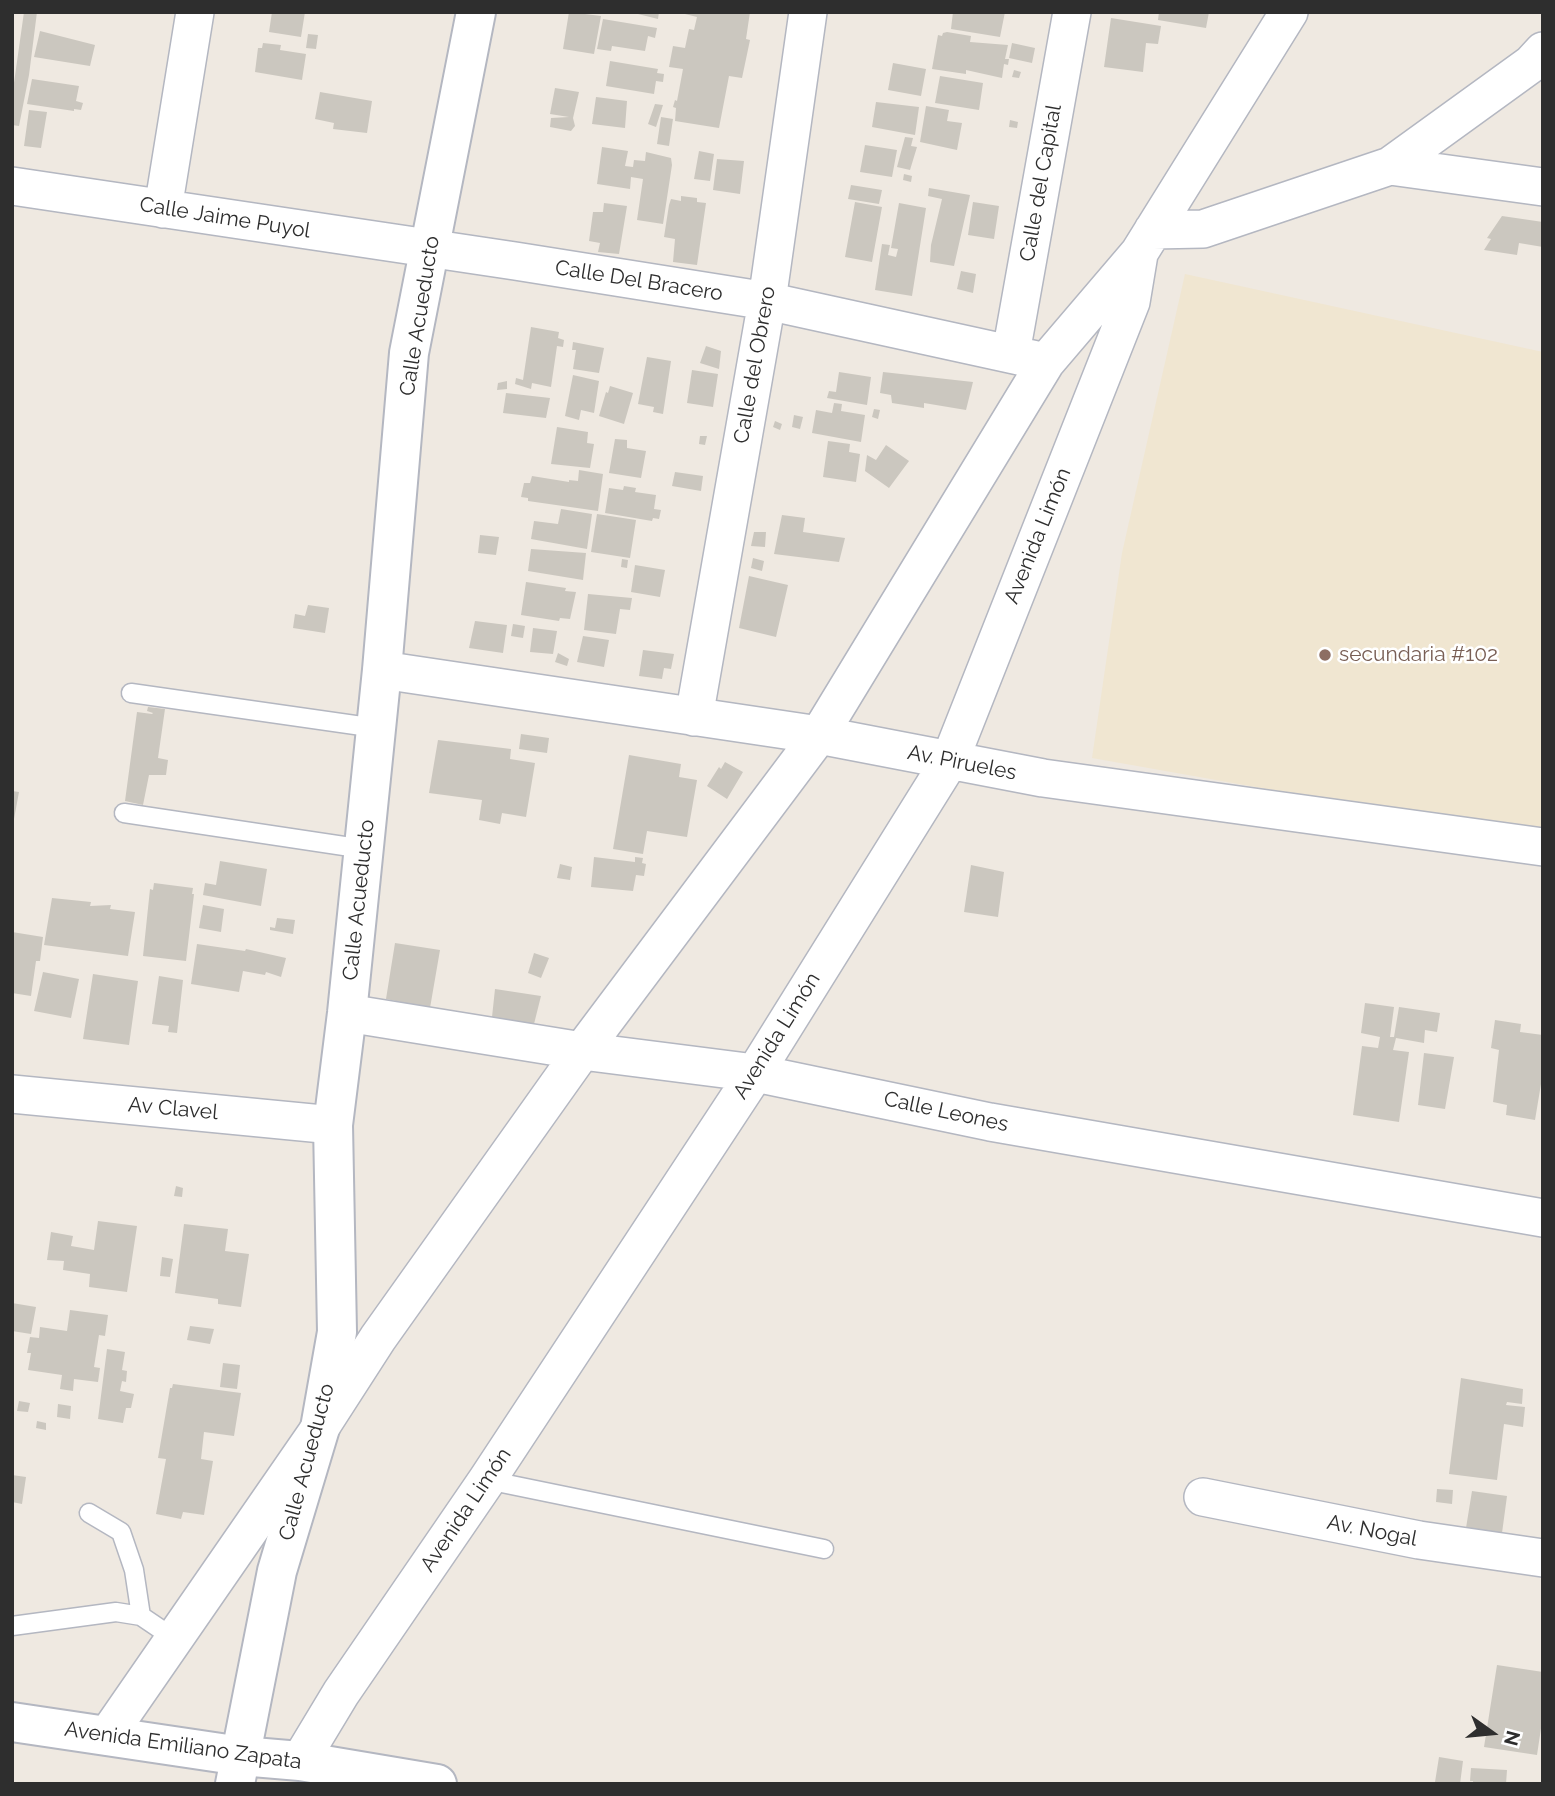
<!DOCTYPE html>
<meta charset="utf-8">
<style>
body{margin:0}
#map{position:relative;width:1555px;height:1796px;overflow:hidden;background:#efe9e1;font-family:Raleway,sans-serif}
canvas{display:block}
.frame{position:absolute;inset:0;border:14px solid #2e2e2e;pointer-events:none}
.north{position:absolute;left:1457px;top:1698px;width:70px;height:70px;-webkit-text-stroke:5px #fff;paint-order:stroke;rotate:105deg;font-size:19px;font-weight:700;line-height:28px;text-align:center;color:#2e2e2e}
.north::after{content:'';display:block;margin:auto;width:24px;height:32px;background:#2e2e2e;clip-path:polygon(50% 0,100% 100%,50% 72%,0 100%)}
</style>
<div id="map">
<canvas width="1555" height="1796"></canvas>
<div class="frame"></div>
<div class="north">N</div>
</div>
<script>
const c = document.querySelector('canvas').getContext('2d');
c.lineJoin = 'round';
function fillPath(path, color) { c.fillStyle = color; c.fill(path, 'evenodd'); }
const poly = rows => new Path2D(rows.map(r => 'M' + r).join(''));
function stroke(path, color, width, dash) { c.strokeStyle = color; c.lineWidth = width; c.lineCap = dash ? 'butt' : 'round'; c.setLineDash(dash || []); c.stroke(path); }
function drawText(font, color, halo, rows, align = 'center') {
  c.font = font + ' Raleway,sans-serif'; c.lineWidth = 5; c.setLineDash([]); c.textBaseline = 'middle'; c.strokeStyle = halo; c.fillStyle = color; for (const [text, x, y, turn = 0] of rows) {
    c.save(); c.translate(x, y); c.rotate((+turn || 0) * Math.PI / 180); c.textAlign = isNaN(turn) ? turn : align; if (halo) c.strokeText(text, 0, 0); c.fillText(text, 0, 0); c.restore();
  }
}
fillPath(poly([
 [1185,274,1543,352,1543,838,1092,758,1122,553]
]), '#f0e6d1');
fillPath(poly([
 [24,12,37,12,29,75,19,126,12,125,12,97],
 [272,12,305,12,301,37,269,32],
 [569,12,601,16,594,54,563,49],
 [630,12,659,12,658,19],
 [677,12,750,12,746,39,750,40,742,78,729,76,719,128,675,121,676,108,673,107,675,100,677,101,683,69,669,67,673,46,685,48,689,29,694,30,697,17],
 [953,12,1005,12,1000,37,951,29],
 [1159,12,1209,12,1206,28,1158,20],
 [1111,18,1161,26,1158,44,1146,43,1143,72,1104,67],
 [603,19,657,28,655,38,648,36,645,51,612,46,611,51,597,49],
 [40,31,95,45,90,66,34,57],
 [947,32,971,36,970,42,1008,45,1005,59,1009,59,1008,65,1004,64,1002,78,966,70,966,74,932,69,938,35,942,36,943,33],
 [308,34,318,35,316,49,306,48],
 [263,43,281,45,280,50,306,54,302,80,255,72,258,48,262,48],
 [1012,43,1035,48,1032,63,1009,58],
 [610,61,658,69,657,73,664,74,663,82,656,81,654,94,606,86],
 [893,63,926,69,921,96,888,90],
 [1014,70,1021,72,1019,78,1012,77],
 [940,76,983,83,979,110,935,103],
 [32,79,79,86,76,101,83,103,81,110,74,109,74,111,27,104],
 [555,88,579,92,573,118,575,126,571,131,550,127,551,118,569,117,550,114],
 [320,92,372,101,367,133,333,129,334,123,315,119],
 [596,97,627,101,625,128,592,124],
 [876,102,919,107,915,135,872,127],
 [655,104,663,105,656,127,648,124],
 [926,106,949,110,947,121,962,123,957,150,920,142],
 [29,110,47,112,41,148,24,146],
 [661,117,673,119,669,146,657,144],
 [1010,120,1018,122,1017,128,1009,127],
 [905,137,913,138,911,146,917,147,910,170,897,167],
 [865,145,897,150,892,177,860,172],
 [602,147,628,151,625,166,633,167,634,160,645,161,646,152,671,158,672,165,663,224,637,220,643,179,631,177,630,189,597,184],
 [699,151,714,154,710,181,694,179],
 [717,159,744,161,740,194,713,190],
 [904,174,912,176,911,182,903,180],
 [851,185,882,190,879,204,848,199],
 [929,188,970,195,954,266,930,262,931,245,942,199,928,196],
 [681,196,697,198,697,202,706,203,697,265,673,262,675,239,664,237,669,205,671,199,681,201],
 [855,202,882,207,872,262,845,257],
 [973,202,999,206,994,239,968,235],
 [604,203,627,206,619,254,598,252,600,243,589,241,593,212,603,212],
 [899,203,926,208,912,296,875,290,882,244,890,245,888,255,896,257,898,249,891,248],
 [1502,216,1543,222,1543,247,1519,243,1517,255,1484,250,1491,239,1487,238],
 [961,271,976,274,973,293,957,289],
 [531,327,559,332,558,338,564,340,563,347,557,346,551,387,532,383,531,389,515,384,516,378,523,380],
 [573,342,604,348,599,373,573,369,576,350,572,350],
 [706,346,721,351,719,369,700,363],
 [647,357,671,361,663,414,653,412,654,407,638,404],
 [692,370,718,374,713,407,687,403],
 [839,372,871,377,867,405,827,398,829,391,836,392],
 [883,372,973,382,966,410,924,403,924,408,892,403,891,395,880,393],
 [573,375,599,381,594,413,581,410,579,420,565,416],
 [507,381,507,389,497,390,498,383],
 [610,386,633,393,624,424,599,416,606,392,608,393],
 [506,393,550,398,546,418,503,413],
 [834,403,842,404,841,411,865,415,861,442,812,433,816,410,832,413],
 [874,409,880,410,878,419,872,417],
 [794,415,803,417,800,429,792,427],
 [775,421,782,424,780,430,773,427],
 [557,427,588,432,587,443,594,444,590,468,551,464],
 [700,436,707,436,705,445,699,444],
 [615,439,627,440,627,448,646,451,641,478,609,473],
 [828,441,850,444,849,452,860,454,856,482,823,477],
 [886,445,909,461,889,488,865,471,867,455,876,460],
 [579,470,603,474,598,511,528,501,528,498,521,497,524,483,530,483,532,476,569,482,569,480,578,481],
 [675,472,703,476,701,491,672,486],
 [624,486,636,488,635,492,656,495,654,509,661,510,659,519,653,518,652,521,605,513,609,488,623,490],
 [561,509,592,514,587,549,531,539,534,521,558,524],
 [597,514,636,520,630,558,591,552],
 [782,515,805,518,803,532,845,538,839,562,774,554],
 [754,532,766,532,765,547,751,546],
 [480,535,499,537,496,555,478,553],
 [531,549,586,553,583,580,528,571],
 [753,558,764,561,762,571,751,568],
 [622,559,628,560,627,568,621,567],
 [635,565,665,570,660,597,631,592],
 [749,576,788,585,776,637,739,628],
 [526,582,566,588,565,591,576,592,570,619,560,618,559,621,521,615],
 [588,594,632,598,630,610,620,609,616,634,584,630],
 [308,605,329,608,325,633,293,628,295,614,305,616],
 [475,621,507,625,503,653,469,648],
 [513,624,525,626,523,638,511,636],
 [533,628,557,631,553,654,530,652],
 [583,636,609,640,604,667,577,662],
 [643,650,674,654,671,669,664,668,662,679,639,676],
 [558,653,569,659,567,666,555,662],
 [148,707,165,709,158,758,168,760,166,775,149,775,143,805,125,801,137,712,152,714,153,713,147,711],
 [521,734,549,738,547,753,519,749],
 [438,740,511,749,510,759,535,763,526,817,502,813,500,824,479,820,482,800,429,793],
 [629,755,681,764,679,777,697,780,687,837,647,831,643,854,613,849],
 [725,762,743,772,727,799,707,786,719,767,721,769],
 [12,791,19,792,14,819,12,819],
 [594,857,635,862,635,857,643,858,642,863,646,864,644,876,636,875,633,891,591,887],
 [220,861,267,869,261,906,203,895,205,883,216,885],
 [560,864,572,867,570,880,557,878],
 [971,865,1004,872,998,917,964,912],
 [154,883,193,888,192,894,194,894,186,961,143,956,150,889,153,890],
 [52,898,91,902,90,906,111,905,110,909,135,912,128,956,44,945],
 [203,905,224,909,221,932,199,928],
 [277,918,295,920,293,934,270,930,270,927,275,928],
 [12,932,43,937,40,961,36,961,31,996,12,993],
 [395,943,440,950,430,1008,386,999],
 [197,944,245,951,246,949,286,958,281,977,266,972,265,975,243,971,239,992,191,984],
 [534,953,549,958,541,978,528,973],
 [43,972,79,979,71,1018,34,1011],
 [93,974,138,981,129,1045,83,1039],
 [159,976,183,980,177,1033,168,1032,169,1026,152,1024],
 [495,989,541,996,534,1024,492,1017],
 [1365,1003,1394,1007,1390,1037,1394,1037,1399,1007,1440,1013,1437,1032,1425,1030,1424,1043,1396,1038,1393,1050,1409,1052,1399,1122,1353,1115,1362,1046,1378,1048,1380,1037,1361,1033],
 [1495,1020,1521,1024,1520,1032,1543,1035,1543,1072,1535,1120,1506,1115,1507,1105,1493,1102,1499,1050,1491,1048],
 [1424,1053,1454,1057,1445,1109,1418,1105],
 [176,1186,183,1188,182,1197,174,1196],
 [98,1221,137,1226,127,1292,89,1287,90,1274,63,1270,64,1261,47,1260,51,1232,73,1236,71,1246,94,1250],
 [184,1224,228,1229,225,1251,249,1254,241,1307,218,1304,218,1299,175,1293],
 [162,1257,173,1259,170,1277,160,1276],
 [12,1303,36,1307,31,1334,12,1331],
 [70,1310,108,1315,105,1336,99,1335,94,1367,100,1368,98,1382,74,1379,73,1391,60,1389,62,1375,28,1370,31,1353,27,1353,30,1337,39,1338,40,1327,67,1331],
 [190,1326,214,1329,210,1344,187,1340],
 [107,1349,125,1352,122,1370,127,1371,126,1382,122,1381,120,1391,134,1394,131,1408,126,1408,123,1423,98,1419],
 [223,1363,240,1365,237,1389,220,1387],
 [1461,1378,1523,1389,1522,1404,1507,1402,1506,1405,1525,1407,1523,1427,1504,1424,1497,1480,1449,1474],
 [173,1384,241,1393,234,1436,204,1432,201,1459,213,1461,204,1515,183,1512,181,1519,156,1514,166,1459,158,1458,170,1388,172,1388],
 [19,1401,30,1403,28,1412,17,1411],
 [58,1404,71,1406,70,1419,57,1417],
 [37,1421,46,1423,46,1430,36,1428],
 [12,1475,26,1477,22,1504,12,1502],
 [1437,1489,1453,1490,1452,1504,1436,1502],
 [1472,1491,1507,1496,1502,1533,1466,1528],
 [1497,1665,1543,1672,1543,1715,1537,1755,1484,1747],
 [1439,1757,1463,1761,1460,1784,1435,1782],
 [1471,1768,1507,1770,1506,1784,1473,1784,1473,1781,1470,1781]
]), '#cbc7bf');
const service = poly([
 [131,693,376,728],
 [124,813,364,849],
 [487,1480,824,1549],
 [89,1513,121,1532,134,1570,141,1616],
 [12,1626,116,1612,141,1616,175,1639]
]);
const minor = poly([
 [1390,166,1543,187],
 [12,186,515,261,767,301,1046,362],
 [163,209,195,12],
 [1153,230,1203,229,1390,166,1531,64,1543,51],
 [1011,353,1072,12],
 [382,670,819,735,1043,778,1543,847],
 [694,717,767,301,808,12],
 [347,1013,582,1051,755,1073,990,1122,1543,1218],
 [12,1094,333,1125],
 [1203,1497,1419,1540,1543,1558],
 [107,1736,320,1428,378,1338,582,1051,819,735,1046,362,1139,253,1289,12],
 [300,1761,341,1693,487,1480,755,1073,950,760,1131,302,1139,254]
]);
const tertiary = poly([
 [235,1784,277,1571,320,1428,337,1332,333,1125,347,1013,382,670,409,353,476,12]
]);
const secondary = poly([
 [12,1722,241,1756,300,1761,437,1784]
]);
stroke(service, '#b4b7c1', 21);
stroke(minor, '#b4b7c1', 40);
stroke(tertiary, '#b4b7c1', 42);
stroke(secondary, '#b4b7c1', 42);
stroke(service, '#fff', 18);
stroke(minor, '#fff', 37);
stroke(tertiary, '#fff', 38);
stroke(secondary, '#fff', 38);
for (const [x, y, r, color] of [
 [1325,655,7,"#8d6e63"]
]) { const dot = new Path2D(); dot.arc(x, y, r, 0, 2 * Math.PI); c.fillStyle = color; c.fill(dot); stroke(dot, '#fff', 2.5); }
drawText('21px', '#2e2e2e', '#fff', [
 ["Calle del Capital",1041,183,-80],
 ["Calle Jaime Puyol",225,218,9],
 ["Calle Del Bracero",639,281,9],
 ["Calle Acueducto",420,316,-81],
 ["Calle del Obrero",755,365,-80],
 ["Avenida Limón",1038,536,-68],
 ["Av. Pirueles",962,763,11],
 ["Calle Acueducto",359,900,-84],
 ["Avenida Limón",777,1036,-58],
 ["Av Clavel",173,1109,5],
 ["Calle Leones",946,1112,12],
 ["Calle Acueducto",307,1462,-75],
 ["Avenida Limón",466,1510,-56],
 ["Av. Nogal",1372,1531,11],
 ["Avenida Emiliano Zapata",183,1746,8]
]);
drawText('21px', '#785e54', '#fff', [
 ["secundaria #102",1339,655]
], 'left');
</script>
